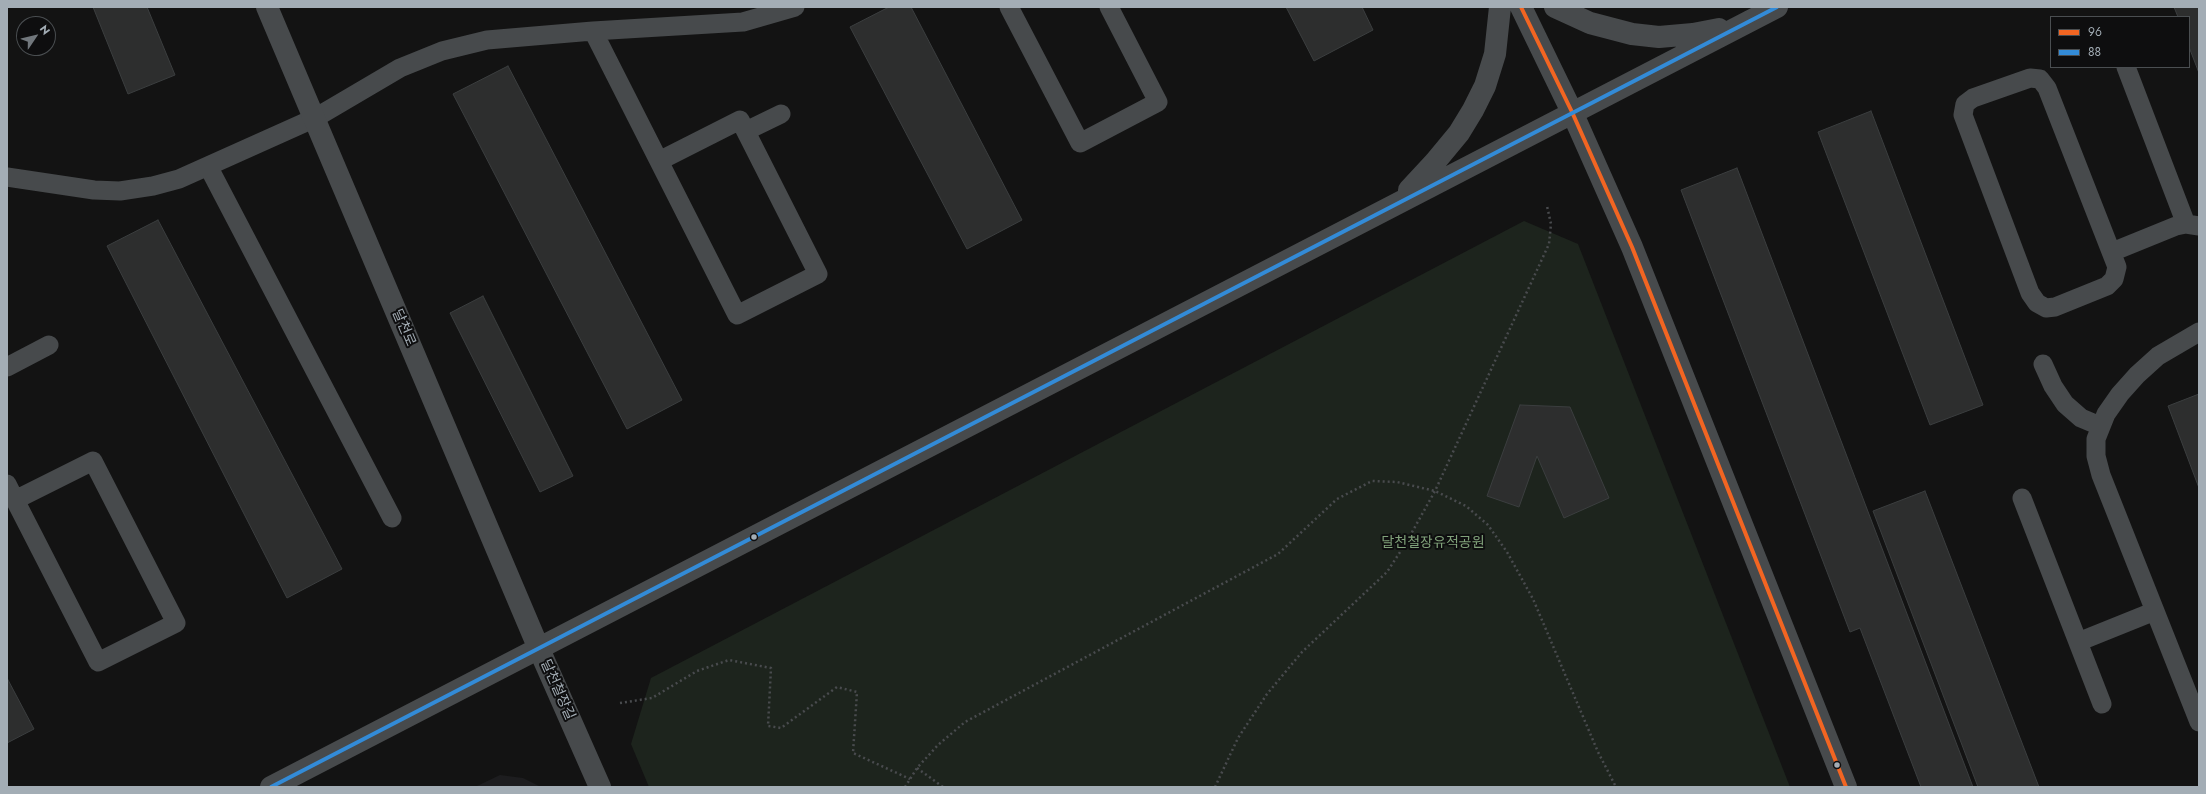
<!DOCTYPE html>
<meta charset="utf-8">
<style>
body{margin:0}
#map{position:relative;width:2206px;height:794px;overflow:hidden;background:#131313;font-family:Jost,sans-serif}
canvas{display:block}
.frame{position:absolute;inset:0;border:8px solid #a3adb5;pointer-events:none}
.legend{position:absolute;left:2050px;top:16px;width:140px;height:52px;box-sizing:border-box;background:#0e0e0f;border:1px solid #4a4e51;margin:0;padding:5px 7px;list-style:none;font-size:12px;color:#a3adb5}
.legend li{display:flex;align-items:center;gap:8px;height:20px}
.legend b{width:20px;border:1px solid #4a4e51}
.north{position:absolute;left:16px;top:16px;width:40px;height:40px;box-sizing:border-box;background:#0e0e0f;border:1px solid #4a4e51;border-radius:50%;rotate:55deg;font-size:11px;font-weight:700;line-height:16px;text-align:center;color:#a3adb5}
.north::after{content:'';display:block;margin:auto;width:14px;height:18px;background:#71777c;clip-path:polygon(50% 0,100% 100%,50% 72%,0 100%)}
</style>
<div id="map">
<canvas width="2206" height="794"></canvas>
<div class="frame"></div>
<ul class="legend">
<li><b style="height:5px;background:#f26522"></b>96</li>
<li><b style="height:5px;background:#338bd7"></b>88</li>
</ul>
<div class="north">N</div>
</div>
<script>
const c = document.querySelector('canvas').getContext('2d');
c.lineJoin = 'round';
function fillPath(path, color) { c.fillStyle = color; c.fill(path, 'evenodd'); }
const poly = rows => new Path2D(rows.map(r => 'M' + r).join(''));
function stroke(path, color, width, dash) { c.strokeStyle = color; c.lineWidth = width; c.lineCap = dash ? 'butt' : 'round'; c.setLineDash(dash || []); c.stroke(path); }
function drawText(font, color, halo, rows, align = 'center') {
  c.font = font + ' Jost,"Noto Sans KR",sans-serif'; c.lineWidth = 4; c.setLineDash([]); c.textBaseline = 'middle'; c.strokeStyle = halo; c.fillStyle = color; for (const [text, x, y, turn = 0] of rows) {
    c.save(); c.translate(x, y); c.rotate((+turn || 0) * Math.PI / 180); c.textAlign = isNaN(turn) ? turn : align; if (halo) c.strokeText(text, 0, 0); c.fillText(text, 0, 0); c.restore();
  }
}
fillPath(poly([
 [500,775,523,778,541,787,475,787]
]), '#1d1d1f');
fillPath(poly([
 [1524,221,1578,244,1790,787,649,787,631,744,651,678]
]), '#1d241d');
const building = poly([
 [93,7,147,7,175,75,128,94,93,7],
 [889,7,911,7,1022,220,967,249,850,27,889,7],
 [1286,7,1362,7,1373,30,1314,61,1286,7],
 [2174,7,2199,7,2199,73,2189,47,2189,17,2178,17,2174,7],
 [508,66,682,400,627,429,453,94,508,66],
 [1871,111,1983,405,1930,425,1818,132,1871,111],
 [1737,168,1973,787,1921,787,1860,628,1850,632,1681,190,1737,168],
 [158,220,342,569,287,598,107,246,158,220],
 [483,296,573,476,540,492,450,313,483,296],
 [2199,394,2199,488,2168,406,2199,394],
 [1520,405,1570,407,1609,498,1564,518,1537,456,1519,507,1487,496,1520,405],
 [1925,491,2039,787,1978,787,1873,511,1925,491],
 [7,678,34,729,7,743,7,678]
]);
fillPath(building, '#2d2e2e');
stroke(building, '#3b3e3f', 1);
stroke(poly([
 [620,703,652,698,697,671,729,660,771,668,768,726,781,728,837,687,857,692,853,753,910,779],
 [917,768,943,787],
 [905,787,917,768,938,745,965,722,1278,554,1337,499,1372,481,1397,482,1435,491,1466,506,1488,525,1507,552,1533,599,1598,752,1616,787],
 [1215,787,1238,738,1267,694,1302,652,1387,572,1406,543,1435,491,1549,244,1551,224,1547,206]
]), '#494b4e', 2.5, [2, 3]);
stroke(poly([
 [1009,7,1080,143,1158,102,1109,7],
 [593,31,737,315,818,274,740,120,659,161],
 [2126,67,2186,224],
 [2030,78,2040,79,2047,88,2117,267,2114,279,2107,286,2055,307,2046,308,2037,303,2030,293,1963,115,1965,104,1973,98,2030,78],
 [746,131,781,114],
 [208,166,392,518],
 [7,177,94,190,120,191,153,186,179,179,315,118,400,68,442,51,487,40,593,31,743,22,795,7],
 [2112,252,2176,226,2186,224,2199,226],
 [2199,332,2158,356,2137,375,2120,394,2106,414,2096,439,2096,456,2101,475,2199,722],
 [2043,364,2053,386,2065,404,2081,418,2100,426],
 [7,367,49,345],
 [7,484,15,500,98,662,176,623,93,461,15,500],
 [2022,498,2102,704],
 [2078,642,2155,611]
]), '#474a4c', 19);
stroke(poly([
 [267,7,539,649,600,787],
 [1521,7,1572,112,1632,247,1846,787],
 [1555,7,1590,23,1632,34,1659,37,1693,34,1719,29],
 [1409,190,1435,162,1459,133,1473,110,1485,86,1495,54,1500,7],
 [271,787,1777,7]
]), '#474a4c', 22);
stroke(poly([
 [1521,7,1572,112,1632,247,1846,787]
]), '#f26522', 4);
stroke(poly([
 [271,787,1777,7]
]), '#338bd7', 4);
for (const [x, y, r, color] of [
 [754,537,3.5,"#a3adb5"],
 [1837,765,3.5,"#a3adb5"]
]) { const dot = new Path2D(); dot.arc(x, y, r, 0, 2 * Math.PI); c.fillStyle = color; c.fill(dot); stroke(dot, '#0e0e0f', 1.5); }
drawText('14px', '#a3adb5', '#0e0e0f', [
 ["달천로",403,328,67],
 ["달천철장길",557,690,66]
]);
drawText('14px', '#80a17a', '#0e0e0f', [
 ["달천철장유적공원",1433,544]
]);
</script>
